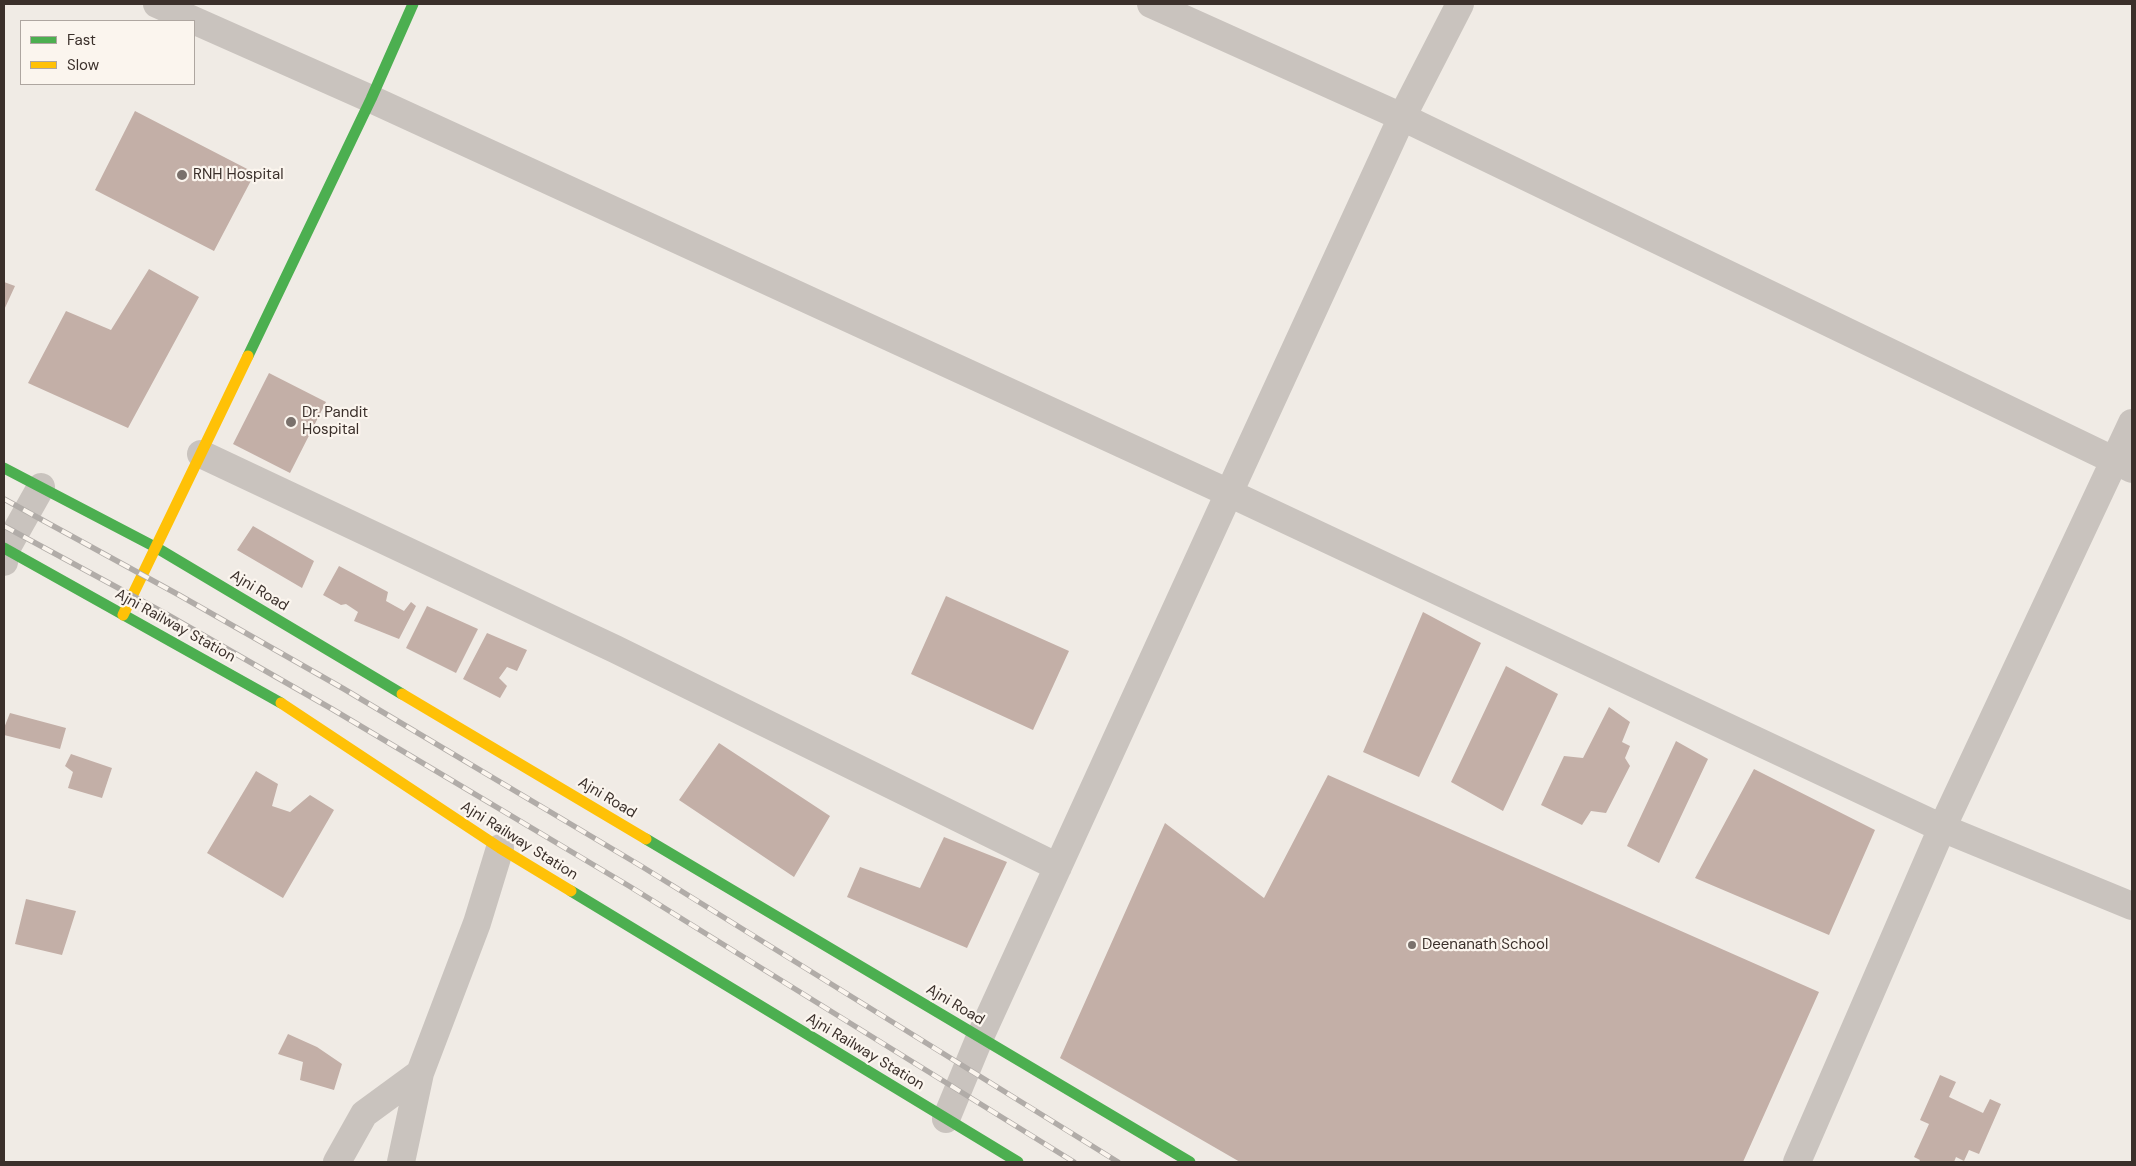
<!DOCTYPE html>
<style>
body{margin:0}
#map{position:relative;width:2136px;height:1166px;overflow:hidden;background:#f0ebe5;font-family:"DM Sans",sans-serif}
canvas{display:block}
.frame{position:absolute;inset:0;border:5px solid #3b302b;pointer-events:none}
.legend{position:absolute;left:20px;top:20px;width:175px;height:65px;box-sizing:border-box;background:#fbf5ee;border:1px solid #aea6a0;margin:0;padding:6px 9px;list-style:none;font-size:15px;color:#3b302b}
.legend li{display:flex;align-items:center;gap:10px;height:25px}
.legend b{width:25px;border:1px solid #aea6a0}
</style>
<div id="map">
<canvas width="2136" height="1166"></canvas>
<div class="frame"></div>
<ul class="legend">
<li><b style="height:6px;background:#4caf50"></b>Fast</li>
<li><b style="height:6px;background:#ffc107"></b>Slow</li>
</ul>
</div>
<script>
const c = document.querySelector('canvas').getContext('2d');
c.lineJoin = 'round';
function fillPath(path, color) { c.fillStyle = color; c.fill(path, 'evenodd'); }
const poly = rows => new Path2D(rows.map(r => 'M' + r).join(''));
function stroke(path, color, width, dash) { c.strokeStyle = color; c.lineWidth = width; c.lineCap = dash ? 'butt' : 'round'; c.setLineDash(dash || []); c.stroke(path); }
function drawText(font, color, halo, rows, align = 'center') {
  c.font = font + ' "DM Sans",sans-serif'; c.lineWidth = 4.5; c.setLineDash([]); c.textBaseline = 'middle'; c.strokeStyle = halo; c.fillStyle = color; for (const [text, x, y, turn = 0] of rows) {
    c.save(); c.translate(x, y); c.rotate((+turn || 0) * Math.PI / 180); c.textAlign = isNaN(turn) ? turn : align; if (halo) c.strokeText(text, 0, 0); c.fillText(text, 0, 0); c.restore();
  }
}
fillPath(poly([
 [135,111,255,173,214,251,95,190],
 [149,269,199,297,128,428,28,383,66,311,111,330],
 [4,282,15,286,4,310],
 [269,373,326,402,290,473,233,444],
 [253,526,314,561,302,588,237,550],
 [339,566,388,592,386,601,404,611,411,602,416,606,399,639,354,621,358,612,346,604,341,605,323,595],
 [946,596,1069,651,1033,730,911,674],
 [427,606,478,629,456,673,406,648],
 [1423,612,1481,643,1419,777,1363,752],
 [487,633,527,650,517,671,507,667,499,678,507,686,500,698,463,679],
 [1506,666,1558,694,1503,811,1451,782],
 [1609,707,1630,722,1622,742,1630,746,1625,758,1630,766,1606,813,1591,811,1582,825,1541,805,1564,756,1583,758],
 [10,713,66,728,60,749,4,735,4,728],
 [1676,741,1708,759,1659,863,1627,846],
 [719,743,830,816,794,877,679,800],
 [71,754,112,768,102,798,68,788,73,772,65,766],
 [1754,769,1875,830,1829,935,1695,878],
 [256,771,278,784,272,806,290,812,310,795,334,810,283,898,207,853],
 [1328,775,1819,992,1743,1162,1240,1162,1060,1058,1165,823,1264,898],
 [944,837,1007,862,967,948,847,897,860,867,920,888],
 [26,899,76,911,62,955,15,944],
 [288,1034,317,1047,342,1064,334,1090,300,1080,303,1062,278,1054],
 [1940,1075,1956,1082,1949,1097,1983,1113,1990,1099,2001,1104,1979,1154,1969,1150,1964,1161,1956,1157,1954,1162,1919,1162,1920,1160,1914,1157,1929,1124,1920,1120]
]), '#c3afa7');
stroke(poly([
 [157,4,371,99,1229,493,1942,828,2132,906],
 [1151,4,1402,117,2132,469],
 [201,454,615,649,1058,867],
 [4,562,6,549,41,487],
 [946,1119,980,1037,1229,493,1402,117,1460,4],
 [337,1162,364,1114,420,1073],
 [401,1162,420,1073,477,923,500,848],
 [1797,1162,1942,828,2132,423]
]), '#c9c3be', 28);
stroke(poly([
 [248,356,371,99,413,4],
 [4,468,157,548,402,694],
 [4,548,281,703],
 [646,839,1190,1162],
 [571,891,1018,1162]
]), '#4caf50', 11);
stroke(poly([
 [123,615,248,356],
 [402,694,646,839],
 [281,703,500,848,571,891]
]), '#ffc107', 11);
const rail = poly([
 [4,499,179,595,344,689,641,866,1118,1162],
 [4,526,168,615,332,709,629,886,1074,1162]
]);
stroke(rail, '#b1aca8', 5.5);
stroke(rail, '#fbf5ee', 4, [11]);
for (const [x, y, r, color] of [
 [182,175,6,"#7a716c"],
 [291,422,6,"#7a716c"],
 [1412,945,5,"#7a716c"]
]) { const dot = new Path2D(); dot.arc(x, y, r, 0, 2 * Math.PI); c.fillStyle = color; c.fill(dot); stroke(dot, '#fbf5ee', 2); }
drawText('15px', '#3b302b', '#fbf5ee', [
 ["RNH Hospital",193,175],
 ["Dr. Pandit",302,413],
 ["Hospital",302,430],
 ["Deenanath School",1422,945]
], 'left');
drawText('15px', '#3b302b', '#fbf5ee', [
 ["Ajni Road",259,591,31],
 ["Ajni Railway Station",175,626,29],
 ["Ajni Road",607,798,31],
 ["Ajni Railway Station",519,841,32],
 ["Ajni Road",955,1005,31],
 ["Ajni Railway Station",865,1052,31]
]);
</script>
